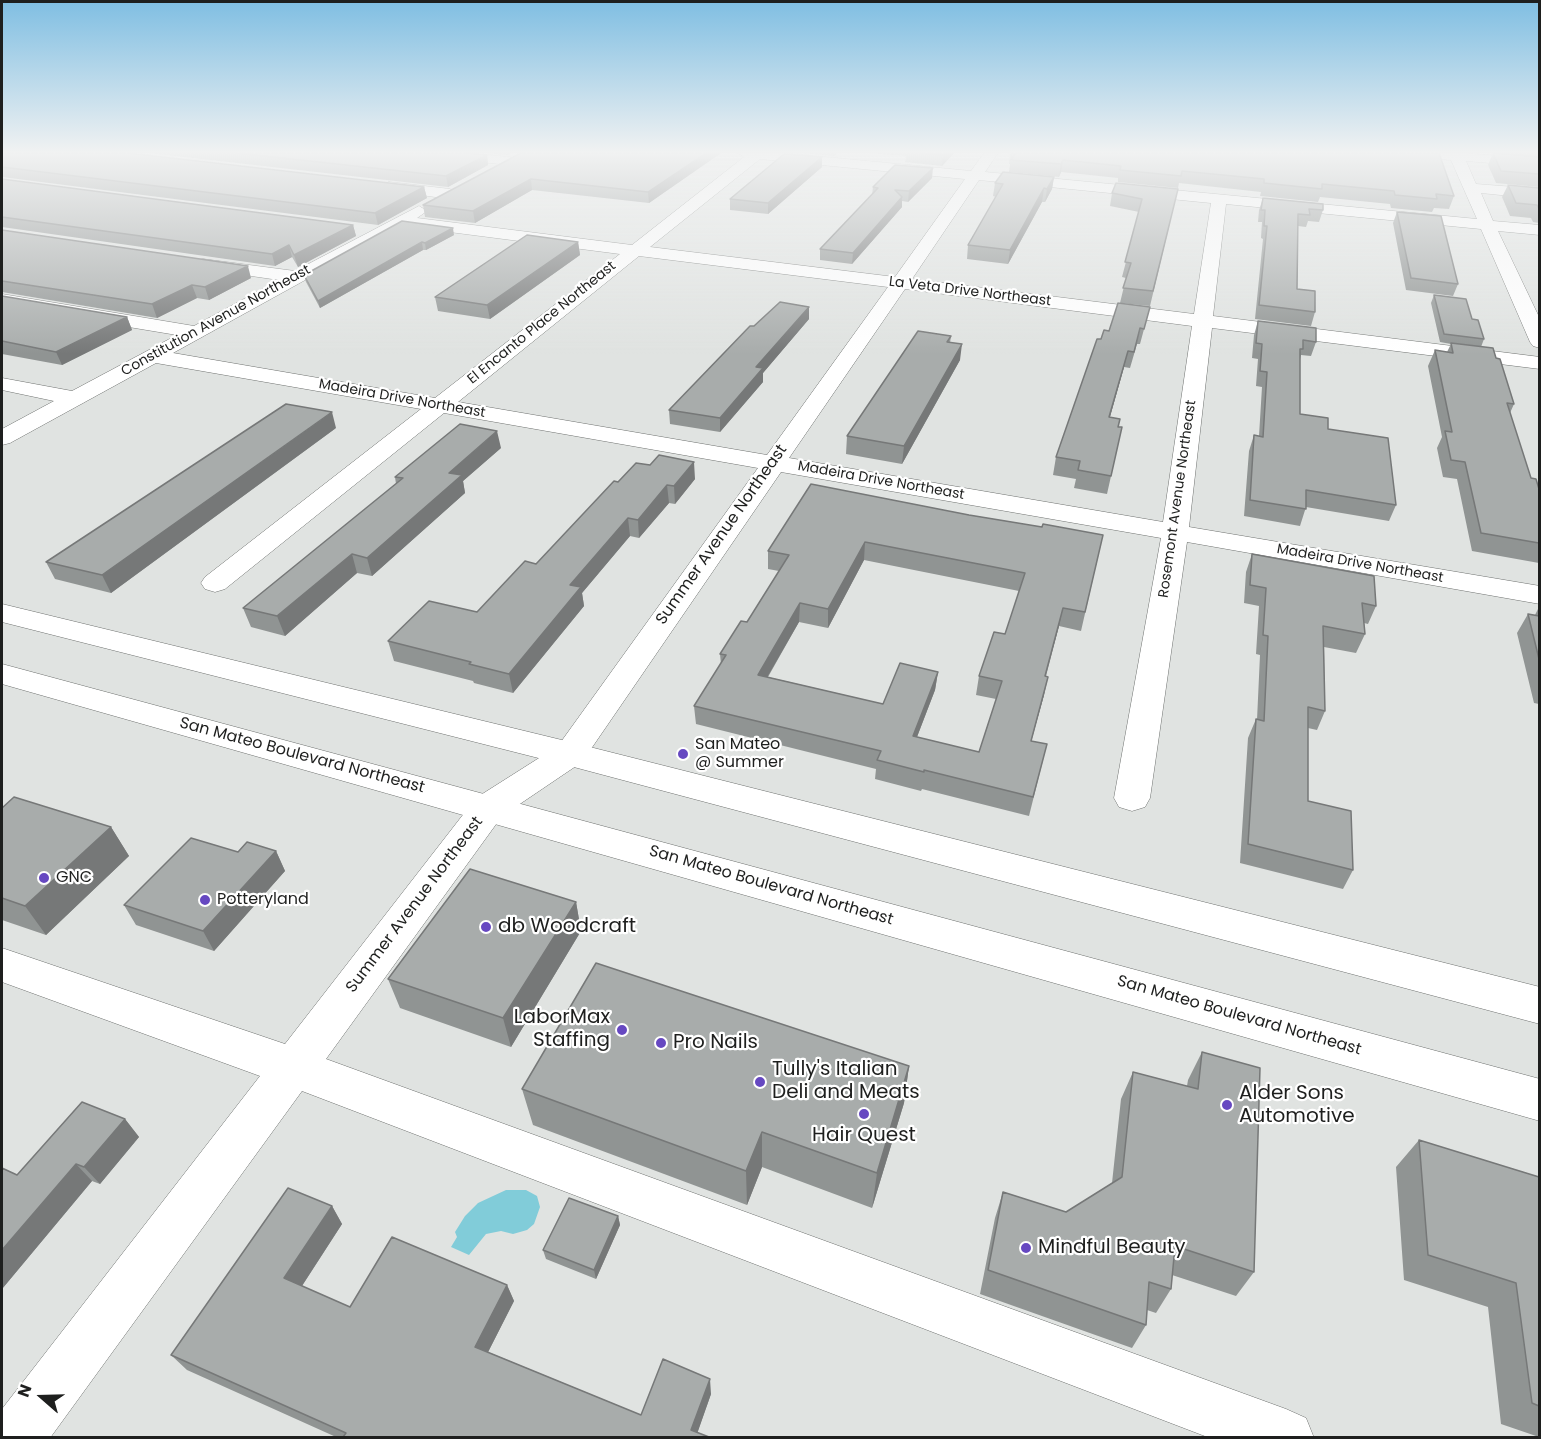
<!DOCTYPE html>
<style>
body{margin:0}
#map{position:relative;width:1541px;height:1439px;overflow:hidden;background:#e0e3e1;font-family:Poppins,sans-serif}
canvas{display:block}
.frame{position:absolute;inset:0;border:3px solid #1e1f1e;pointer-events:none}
.north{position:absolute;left:12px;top:1367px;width:60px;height:60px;-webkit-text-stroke:4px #fff;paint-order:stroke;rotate:290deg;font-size:16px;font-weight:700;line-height:24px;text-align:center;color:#1e1f1e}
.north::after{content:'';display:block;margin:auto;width:21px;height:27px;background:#1e1f1e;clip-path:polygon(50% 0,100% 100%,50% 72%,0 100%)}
</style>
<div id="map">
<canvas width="1541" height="1439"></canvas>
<div class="frame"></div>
<div class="north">N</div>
</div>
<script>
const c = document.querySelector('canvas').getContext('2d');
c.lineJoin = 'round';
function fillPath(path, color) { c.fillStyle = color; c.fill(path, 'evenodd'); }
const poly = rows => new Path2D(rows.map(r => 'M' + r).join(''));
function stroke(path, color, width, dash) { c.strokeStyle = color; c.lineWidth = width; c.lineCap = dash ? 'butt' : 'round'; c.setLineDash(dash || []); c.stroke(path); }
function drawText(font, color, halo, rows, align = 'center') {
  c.font = font + ' Poppins,sans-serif'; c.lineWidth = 4.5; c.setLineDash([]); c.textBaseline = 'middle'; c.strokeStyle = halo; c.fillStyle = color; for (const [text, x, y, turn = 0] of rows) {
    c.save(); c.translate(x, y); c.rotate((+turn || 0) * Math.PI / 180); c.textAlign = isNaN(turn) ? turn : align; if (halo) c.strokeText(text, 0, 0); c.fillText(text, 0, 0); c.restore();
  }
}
fillPath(poly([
 [506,1190,526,1190,537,1196,540,1207,534,1224,527,1230,513,1234,501,1231,486,1234,469,1255,451,1247,457,1237,455,1232,465,1216,478,1203]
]), '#81ccd9');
const minor = poly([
 [425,153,468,153,510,157,517,161,510,165,432,157,425,153],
 [738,153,784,153,971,171,984,153,998,153,985,172,1477,219,1451,160,1413,157,1408,156,1406,153,1462,153,1540,159,1540,167,1466,161,1476,184,1540,189,1540,199,1481,193,1493,221,1540,225,1540,235,1498,231,1540,319,1540,348,1533,346,1530,342,1481,229,1226,204,1213,316,1540,357,1540,369,1212,328,1189,527,1540,586,1540,604,1187,542,1150,798,1145,807,1132,811,1119,807,1114,798,1161,538,781,472,582,762,502,816,326,1059,1286,1409,1306,1418,1314,1438,1210,1438,302,1091,50,1438,2,1438,2,1409,260,1076,2,982,2,948,285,1044,476,798,558,746,758,468,444,413,225,589,215,592,205,589,201,583,205,577,421,409,156,363,10,443,2,445,2,429,54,401,2,390,2,378,72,391,177,335,2,306,2,294,194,326,279,280,203,269,197,268,194,264,197,260,203,259,295,271,419,206,427,211,417,218,632,245,744,157,738,153],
 [760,159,965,179,895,277,650,247,760,159],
 [979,180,1211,203,1194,314,912,279,979,180],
 [403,226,620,254,435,398,173,353,403,226],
 [639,256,888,287,767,455,458,402,639,256],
 [905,289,1192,326,1163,522,789,458,905,289],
 [389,182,450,189,458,194,450,199,384,190,381,187,384,184,389,182]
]);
const major = poly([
 [2,604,570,742,1540,987,1540,1024,570,766,2,622,2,604],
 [2,664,1540,1079,1540,1121,2,684,2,664]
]);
stroke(minor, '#6f7270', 1);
stroke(major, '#6f7270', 1);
fillPath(minor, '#fff');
fillPath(major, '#fff');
fillPath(poly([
 [2,153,424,187,427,198,378,225,2,177],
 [149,153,466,153,487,155,488,165,448,187],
 [486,153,513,153,508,155],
 [521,153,721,153,649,203,532,190,475,223,425,217,423,205],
 [803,153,837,153,834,156],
 [869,153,954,153,942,166,905,162,906,156],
 [1010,153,1454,196,1449,209,1434,208,1432,212,1391,208,1390,204,1320,197,1318,202,1260,196,1261,192,1179,183,1178,188,1118,182,1118,178,1061,172,1059,177,1009,172,1010,164,1009,164],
 [1485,153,1539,153,1539,187,1496,183,1488,165,1493,153],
 [822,167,768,214,730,210,730,199],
 [1054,177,1052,189,1045,202,1042,202,1008,264,967,259,968,245,996,197,993,196,995,183],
 [932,178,908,202,902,201,902,207,852,264,820,260,820,249,872,195,873,187],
 [2,179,353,225,356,236,298,267,292,257,275,266,2,227],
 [1508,185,1539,188,1539,223,1533,222,1531,218,1510,216,1502,197],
 [1178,189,1150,306,1120,303,1126,278,1122,277,1139,212,1110,206,1112,193],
 [1263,198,1323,210,1319,222,1308,221,1306,227,1298,226,1297,289,1315,312,1311,326,1255,319,1263,239,1261,238,1262,222,1258,222,1259,210],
 [1397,212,1458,284,1453,296,1406,290,1393,223],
 [402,221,454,235,426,250,423,250,320,308,306,282,304,275],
 [2,230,251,278,209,300,197,298,157,318,2,292],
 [578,242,580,255,490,319,438,311,435,297],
 [1434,295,1484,339,1481,347,1496,358,1514,404,1510,413,1531,478,1539,489,1539,563,1472,551,1457,479,1443,477,1437,448,1442,437,1428,366,1435,350,1447,352,1451,344,1440,342,1431,303],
 [2,296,127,317,132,330,62,365,2,354],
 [1150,307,1140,344,1137,344,1130,368,1124,367,1110,417,1118,427,1122,427,1107,494,1074,488,1076,479,1053,475,1056,457,1101,339,1109,331],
 [809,319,763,373,763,382,720,432,670,424,669,410,754,326],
 [1258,321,1316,342,1311,356,1301,355,1300,359,1300,414,1328,429,1396,505,1389,521,1306,507,1300,526,1244,516,1249,451,1254,435,1259,436,1262,387,1256,386,1258,359,1252,358,1254,335],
 [951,336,950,343,960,360,902,464,846,454,847,436],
 [336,428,111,593,55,579,46,562],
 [501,448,463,481,465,493,372,576,357,573,285,636,251,627,243,608,396,484,395,477],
 [695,479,675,504,669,503,639,538,630,536,582,593,584,606,513,693,474,683,473,681,394,661,388,641,477,612,536,564,618,482],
 [969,515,1042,527,1103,535,1081,631,1059,626,1046,676,1044,695,1031,741,1047,744,1029,816,922,789,921,791,875,779,876,769,696,724,694,706,721,664,720,654,747,622,779,571,768,569,768,551],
 [864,560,1019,591,1005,634,979,676,976,695,996,699,979,752,917,737,935,690,938,672,883,704,768,677,799,622,828,628],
 [1252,554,1376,606,1368,624,1364,623,1365,634,1356,653,1324,647,1325,711,1317,730,1308,728,1308,801,1353,870,1343,889,1240,863,1248,738,1256,719,1257,720,1260,655,1256,654,1259,606,1244,603,1246,572],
 [1539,607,1539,704,1534,703,1517,633,1528,614,1535,615],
 [2,808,111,827,129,856,46,935,2,920],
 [276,851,285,871,214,951,136,925,124,905],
 [576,902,581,931,511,1047,400,1008,388,979],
 [1202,1052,1254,1272,1236,1296,1172,1275,1171,1289,1156,1313,1147,1310,1146,1325,1132,1348,980,1294,995,1218,1003,1192,1066,1212,1112,1183,1121,1099,1133,1072,1187,1086,1188,1080],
 [909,1066,904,1103,872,1208,762,1167,747,1205,533,1125,522,1089],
 [125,1119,139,1137,100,1184,92,1181,2,1289,2,1168,17,1175],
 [1419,1140,1539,1177,1539,1437,1501,1424,1488,1307,1404,1280,1396,1167],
 [332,1206,342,1224,302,1286,350,1307,507,1285,514,1301,488,1352,641,1415,711,1394,697,1433,709,1437,336,1437,187,1370,171,1355],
 [618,1216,620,1225,596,1279,546,1259,543,1250]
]), '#909493');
fillPath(poly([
 [706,153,721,153,649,203,648,192],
 [945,153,954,153,942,166,943,155],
 [487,155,488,165,448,187,446,176],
 [822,157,822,167,768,214,768,203],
 [1063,160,1061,172,1059,177,1061,164],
 [933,168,932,178,908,202,909,191],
 [1054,177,1052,189,1045,202,1047,189],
 [531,179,532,190,475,223,473,211],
 [424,187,427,198,378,225,375,213],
 [1044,188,1042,202,1008,264,1010,250],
 [902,197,902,207,852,264,853,253],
 [353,225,356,236,298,267,294,255],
 [453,228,454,235,426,250,425,243],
 [422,242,423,250,320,308,318,301],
 [578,242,580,255,490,319,487,305],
 [289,245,292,257,275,266,272,254],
 [248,266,251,278,209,300,205,287],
 [192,285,197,298,157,318,152,304],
 [809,307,809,319,763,373,763,382,720,432,720,418,756,367],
 [127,317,132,330,62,365,56,352],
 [962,344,960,360,902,464,904,446],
 [1128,351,1124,367,1105,434,1109,417],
 [332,412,336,428,111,593,102,575],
 [497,431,501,448,463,481,465,493,372,576,367,558,449,473],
 [694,462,695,479,675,504,674,486],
 [667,485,669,503,639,538,638,520],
 [628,518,630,536,582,593,584,606,513,693,509,674,570,585],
 [865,542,864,560,828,628,828,609],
 [352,554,357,573,285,636,277,616],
 [800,603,799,622,758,693,758,675],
 [1063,608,1059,626,1040,695,1045,676],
 [938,672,935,690,910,755,913,736],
 [1048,677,1044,695,1026,760,1031,741],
 [111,827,129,856,46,935,25,906],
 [276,851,285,871,214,951,203,931],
 [576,902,581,931,511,1047,503,1018],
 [909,1066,904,1103,872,1208,877,1173],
 [125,1119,139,1137,100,1184,84,1167],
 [762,1132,762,1167,747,1205,746,1171],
 [76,1164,92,1181,2,1289,2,1250],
 [332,1206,342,1224,296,1295,284,1278],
 [618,1216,620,1225,596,1279,594,1270],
 [507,1285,514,1301,483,1362,475,1347],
 [710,1379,711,1394,696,1437,691,1430]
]), '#767878');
const building = poly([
 [2,153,128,153,424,187,375,213,2,167,2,153],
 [237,153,466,153,487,155,446,176,237,153],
 [521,153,706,153,648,192,531,179,473,211,423,205,521,153],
 [920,153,945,153,943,155,920,153],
 [1014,153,1439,153,1454,196,1436,194,1437,199,1395,195,1394,191,1322,184,1322,189,1264,183,1264,179,1182,171,1181,176,1120,170,1121,166,1063,160,1061,164,1011,160,1016,153,1014,153],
 [1493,153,1539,157,1539,174,1501,171,1493,153],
 [784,154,822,157,768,203,730,199,784,154],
 [895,165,933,168,909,191,895,190,902,197,853,253,820,249,878,188,873,187,895,165],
 [1003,172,1054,177,1047,189,1044,188,1010,250,968,245,1003,184,995,183,1003,172],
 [2,179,353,225,294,255,289,245,272,254,2,217,2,179],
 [1116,183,1178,189,1153,291,1123,288,1131,263,1125,262,1142,199,1112,193,1116,183],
 [1508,185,1539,188,1539,209,1537,205,1516,203,1508,185],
 [1263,198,1323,204,1323,210,1309,209,1310,215,1298,214,1297,289,1315,291,1315,312,1259,305,1267,226,1264,226,1265,210,1261,210,1263,198],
 [1397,212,1441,216,1458,284,1411,278,1397,212],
 [402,221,453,228,425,243,422,242,318,301,304,275,402,221],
 [2,230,248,266,205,287,192,285,152,304,2,281,2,230],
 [527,235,578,242,487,305,435,297,527,235],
 [1434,295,1466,299,1472,319,1478,320,1484,339,1444,334,1434,295],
 [2,296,127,317,56,352,2,341,2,296],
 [780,302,809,307,756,367,763,368,720,418,669,410,750,326,754,326,780,302],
 [1118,303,1150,307,1144,329,1140,328,1134,352,1128,351,1109,417,1120,419,1118,427,1122,427,1111,476,1078,470,1080,461,1056,457,1097,339,1101,339,1104,330,1109,331,1118,303],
 [1258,321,1316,328,1316,342,1303,340,1303,349,1300,349,1300,414,1328,418,1328,429,1388,438,1396,505,1306,490,1306,509,1250,500,1254,435,1263,437,1267,372,1260,371,1262,344,1256,343,1258,321],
 [918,331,951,336,947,342,962,344,904,446,847,436,918,331],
 [1451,343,1493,348,1496,358,1500,359,1514,404,1507,403,1531,478,1536,479,1539,489,1539,543,1481,533,1465,462,1451,460,1445,431,1452,432,1435,350,1453,353,1451,343],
 [286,404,332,412,102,575,46,562,286,404],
 [460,424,497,431,449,473,462,475,367,558,352,554,277,616,243,608,403,478,395,477,460,424],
 [659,455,694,462,674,486,667,485,638,520,628,518,570,585,581,587,509,674,469,664,471,662,388,641,429,601,477,612,525,561,536,564,614,481,618,482,636,463,650,465,659,455],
 [811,484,969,515,1042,527,1043,524,1103,535,1085,612,1063,608,1045,676,1048,677,1031,741,1047,744,1033,797,924,770,924,772,877,760,881,751,694,706,726,655,720,654,741,621,747,622,789,555,768,551,811,484],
 [865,542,1025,573,1005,634,994,632,979,676,1002,681,979,752,913,736,938,672,900,663,883,704,758,675,800,603,828,609,865,542],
 [1252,554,1374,576,1376,606,1362,603,1365,634,1323,626,1325,711,1308,707,1308,801,1351,811,1353,870,1248,844,1256,719,1264,721,1268,636,1263,635,1266,588,1250,585,1252,554],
 [1528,614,1539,616,1539,659,1528,614],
 [14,797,111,827,25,906,2,898,2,808,14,797],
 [191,838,238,852,247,842,276,851,203,931,124,905,191,838],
 [470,869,576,902,503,1018,388,979,470,869],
 [596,963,909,1066,877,1173,762,1132,746,1171,522,1089,596,963],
 [1202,1052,1260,1068,1254,1272,1175,1246,1171,1289,1149,1282,1146,1325,988,1270,1003,1192,1066,1212,1122,1177,1133,1072,1198,1089,1202,1052],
 [82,1102,125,1119,84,1167,76,1164,2,1250,2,1168,17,1175,82,1102],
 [1419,1140,1539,1177,1539,1406,1532,1403,1516,1283,1428,1255,1419,1140],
 [288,1188,332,1206,284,1278,350,1307,392,1237,507,1285,475,1347,641,1415,663,1359,710,1379,691,1430,709,1437,343,1437,346,1433,171,1355,288,1188],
 [569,1198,618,1216,594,1270,543,1250,569,1198]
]);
fillPath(building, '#a8acab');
stroke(building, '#767878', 1.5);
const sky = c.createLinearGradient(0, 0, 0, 354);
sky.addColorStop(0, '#7fbee2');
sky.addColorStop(0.43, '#f1f2f2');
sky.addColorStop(1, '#f1f2f200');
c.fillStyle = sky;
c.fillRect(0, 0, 1541, 354);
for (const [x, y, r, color] of [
 [683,754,6,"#6648c1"],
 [44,878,6,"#6648c1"],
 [205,900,6,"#6648c1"],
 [486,927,6,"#6648c1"],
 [622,1030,6,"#6648c1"],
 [661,1043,6,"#6648c1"],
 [760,1082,6,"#6648c1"],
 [1227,1105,6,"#6648c1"],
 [864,1114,6,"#6648c1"],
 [1026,1248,6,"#6648c1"]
]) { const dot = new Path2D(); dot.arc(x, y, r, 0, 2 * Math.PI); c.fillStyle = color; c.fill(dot); stroke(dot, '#fff', 2); }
drawText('14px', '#1e1f1e', '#fff', [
 ["La Veta Drive Northeast",970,292,7],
 ["Constitution Avenue Northeast",216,321,-29],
 ["El Encanto Place Northeast",542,323,-39],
 ["Madeira Drive Northeast",402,399,10],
 ["Madeira Drive Northeast",881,481,10],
 ["Rosemont Avenue Northeast",1178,499,-82],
 ["Madeira Drive Northeast",1360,564,10]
]);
drawText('16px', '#1e1f1e', '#fff', [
 ["Summer Avenue Northeast",722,535,-55],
 ["San Mateo Boulevard Northeast",302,756,15],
 ["San Mateo Boulevard Northeast",771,886,16],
 ["Summer Avenue Northeast",415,905,-53],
 ["San Mateo Boulevard Northeast",1239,1016,16]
]);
drawText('16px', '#1e1f1e', '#fff', [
 ["San Mateo",695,745],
 ["@ Summer",695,763],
 ["GNC",56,878],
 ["Potteryland",217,900]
], 'left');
drawText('20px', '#1e1f1e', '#fff', [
 ["db Woodcraft",498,927],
 ["LaborMax",610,1018,"right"],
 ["Staffing",610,1041,"right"],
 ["Pro Nails",673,1043],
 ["Tully's Italian",772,1070],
 ["Deli and Meats",772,1093],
 ["Alder Sons",1239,1094],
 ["Automotive",1239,1117],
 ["Hair Quest",864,1136,"center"],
 ["Mindful Beauty",1038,1248]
], 'left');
</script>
